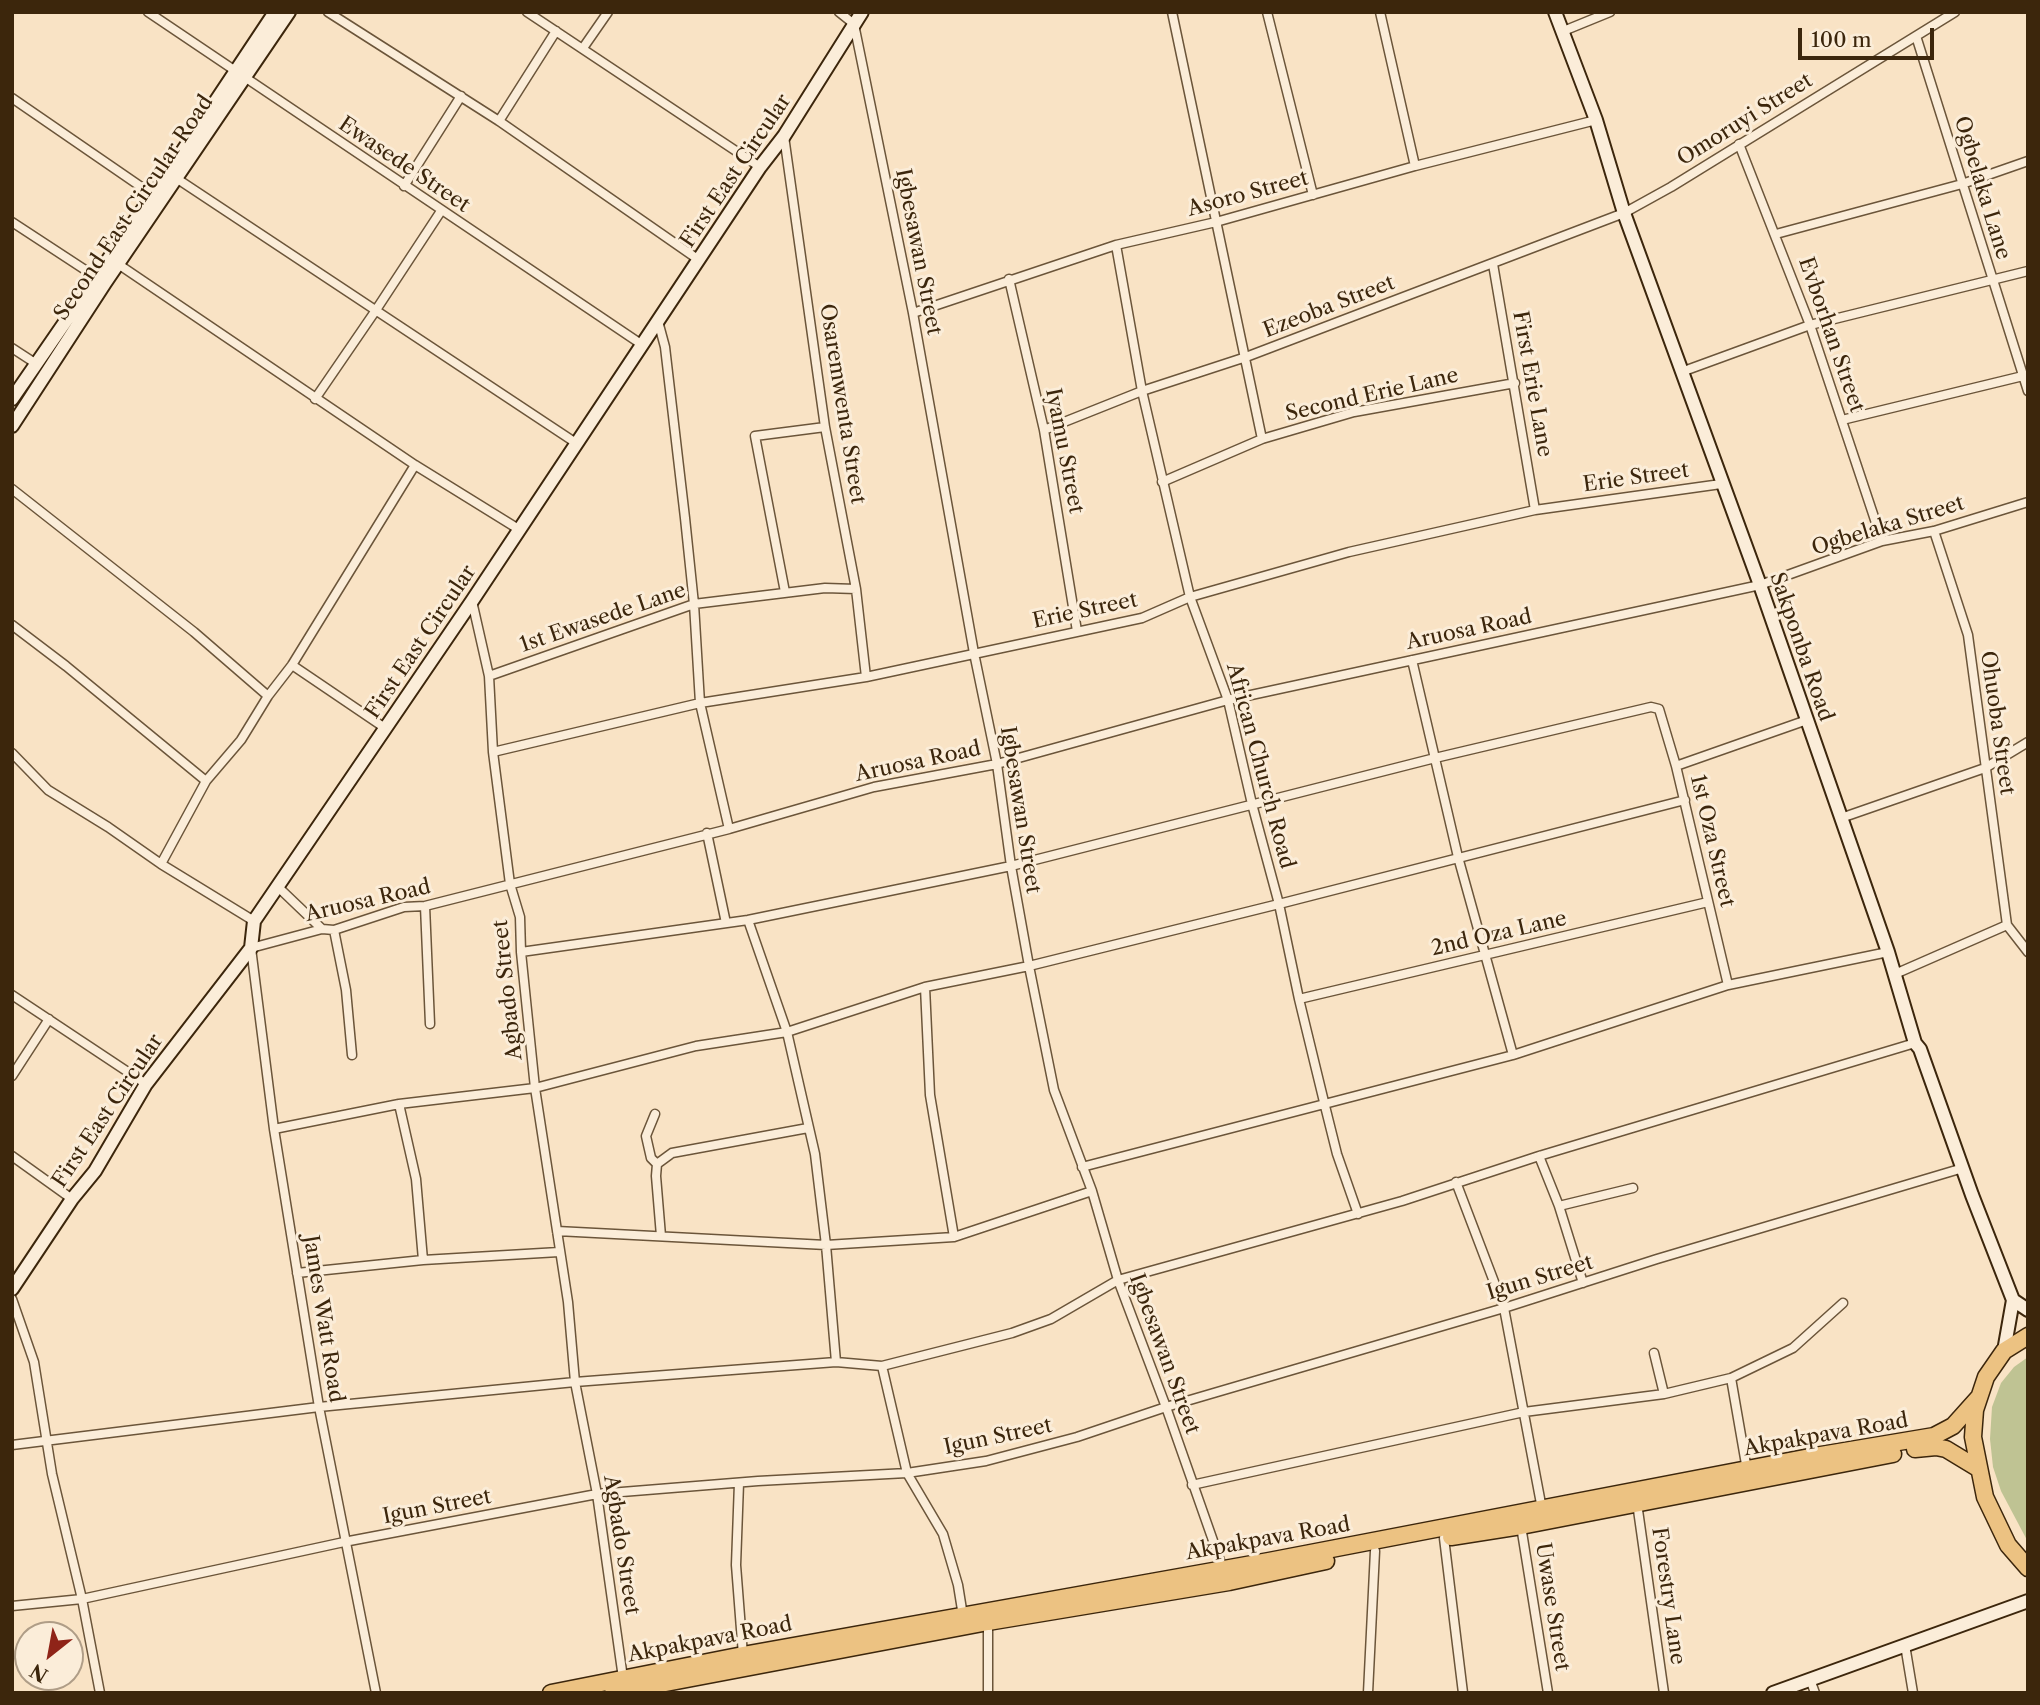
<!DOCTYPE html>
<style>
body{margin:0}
#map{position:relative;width:2040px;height:1705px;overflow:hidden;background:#f9e3c5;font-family:"Libre Caslon Text",serif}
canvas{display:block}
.frame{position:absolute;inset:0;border:14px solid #3c260c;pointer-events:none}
.north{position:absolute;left:14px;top:1621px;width:70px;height:70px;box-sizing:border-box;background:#fbedd9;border:2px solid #af9d87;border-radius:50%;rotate:211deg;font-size:19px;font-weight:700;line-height:28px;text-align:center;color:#3c260c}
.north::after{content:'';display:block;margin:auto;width:24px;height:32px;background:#8f2418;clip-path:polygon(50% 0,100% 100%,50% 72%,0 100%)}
.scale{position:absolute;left:1798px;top:28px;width:136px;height:32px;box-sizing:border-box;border:4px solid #3c260c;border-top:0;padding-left:9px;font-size:21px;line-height:24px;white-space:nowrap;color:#3c260c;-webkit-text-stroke:5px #fbedd9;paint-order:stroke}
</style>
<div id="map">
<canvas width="2040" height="1705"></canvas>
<div class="frame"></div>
<div class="north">N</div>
<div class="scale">100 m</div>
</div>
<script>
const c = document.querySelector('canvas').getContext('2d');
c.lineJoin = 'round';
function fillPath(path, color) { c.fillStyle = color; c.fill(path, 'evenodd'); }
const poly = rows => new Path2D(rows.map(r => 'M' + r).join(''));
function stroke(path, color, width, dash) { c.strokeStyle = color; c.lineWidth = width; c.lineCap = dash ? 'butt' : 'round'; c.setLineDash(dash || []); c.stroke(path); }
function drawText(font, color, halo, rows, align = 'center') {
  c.font = font + ' "Libre Caslon Text",serif'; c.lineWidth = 6; c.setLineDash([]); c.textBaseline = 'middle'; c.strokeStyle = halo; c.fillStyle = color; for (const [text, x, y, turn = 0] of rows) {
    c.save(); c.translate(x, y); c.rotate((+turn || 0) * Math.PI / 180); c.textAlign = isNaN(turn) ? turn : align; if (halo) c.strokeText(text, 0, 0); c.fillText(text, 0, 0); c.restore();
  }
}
fillPath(poly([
 [2028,1357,2028,1542,2001,1491,1993,1467,1990,1439,1992,1407,2001,1383,2014,1367]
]), '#bfc393');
const street = poly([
 [148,12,641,344],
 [328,12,499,121,699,260],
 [527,12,760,167],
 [839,12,854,24,913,313,974,653,997,764,1011,866,1029,966,1054,1090,1092,1191,1118,1280,1166,1407,1223,1569],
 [1172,12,1262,439],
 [1267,12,1313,195],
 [1380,12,1415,166],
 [1561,32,1610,12],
 [1916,36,2028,391],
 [583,48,608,12],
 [12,98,153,195],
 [499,121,556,31],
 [784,136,825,427,856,589,866,677],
 [1739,144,1810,325,1882,541],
 [176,178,576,443],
 [404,186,461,96],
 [12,222,96,277],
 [1776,234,1962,184,2028,161],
 [1116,245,1142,391,1190,597,1228,700,1252,804,1279,904,1299,999,1325,1106,1337,1154,1358,1214],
 [118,264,415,465,520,530],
 [1493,264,1535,510],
 [1009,279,1044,430,1077,631],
 [913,313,1116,245,1216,222,1415,166,1596,120],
 [658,321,665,347,685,518,694,604,700,703,729,829],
 [12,348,35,363],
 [1684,371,1810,325,2028,271],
 [315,399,376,310,441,211],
 [1842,420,2023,376],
 [1044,430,1142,391,1246,357,1624,213,1671,187,1955,12],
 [1162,482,1262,439,1354,412,1515,383],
 [12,489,194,632,268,696],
 [1934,531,1968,635,2007,925,2028,952],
 [785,592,755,436,825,427],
 [472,601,489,676,493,752,510,884,520,917,521,952,535,1088,568,1302,575,1382,597,1494,623,1678],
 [12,625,66,666,206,781],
 [1412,660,1458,857,1513,1055],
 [292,665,385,728],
 [489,676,694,604,825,588,856,589],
 [493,752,700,703,866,677,1142,618,1190,597,1349,552,1535,510,1721,484],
 [12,753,48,790,108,827,161,864,254,921],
 [1676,766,1807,720],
 [1841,818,1985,768,2028,742],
 [707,833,726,923],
 [161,864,206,781,241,740,268,696,292,665,415,465],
 [277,886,322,929],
 [425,906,430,1024],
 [748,920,787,1032,815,1154,826,1245,836,1362],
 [334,930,346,990,352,1055],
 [521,952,748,920,1011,866,1435,758,1651,707,1659,709,1676,766,1728,985],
 [1895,974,2007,925],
 [925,987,930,1095,954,1237],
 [12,995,146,1084],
 [1299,999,1708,902],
 [12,1076,49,1019],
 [399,1104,416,1179,423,1260],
 [655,1114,646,1136,651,1158,657,1164],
 [274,1129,399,1104,535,1088,696,1046,787,1032,925,987,1029,966,1279,904,1685,800],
 [12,1156,72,1199],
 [1539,1156,1559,1206,1583,1283],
 [1082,1167,1513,1055,1728,985,1888,952],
 [1456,1182,1504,1308,1542,1509],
 [1559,1206,1633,1188],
 [557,1231,826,1245,954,1237,1092,1191],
 [661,1236,656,1176,657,1164,672,1153,808,1128],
 [297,1273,423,1260,559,1252],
 [12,1299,34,1362,52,1474,82,1599,100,1693],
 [1654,1353,1664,1394],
 [882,1366,907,1473,943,1534,958,1585,963,1616],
 [1731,1378,1747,1470],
 [12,1445,319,1407,575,1382,836,1362,882,1366,1012,1333,1051,1319,1118,1280,1402,1201,1539,1156,1915,1043],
 [739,1483,736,1565,743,1655],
 [1192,1485,1524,1412,1664,1394,1731,1378,1793,1348,1843,1303],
 [1637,1503,1664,1693],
 [1521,1526,1548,1693],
 [1444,1538,1463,1693],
 [12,1606,82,1599,344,1542,597,1494,758,1481,907,1473,986,1461,1077,1437,1166,1407,1504,1308,1657,1259,1963,1168],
 [1905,1645,1913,1693],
 [1810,1679,1815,1693],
 [376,1693,319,1407,274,1129,251,948,322,929,334,930,404,907,425,906,729,829,874,787,997,764,1228,700,1760,585,1882,541,1934,531,2028,502],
 [988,1693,988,1622],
 [1368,1693,1375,1551]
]);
const secondary = poly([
 [1555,12,1596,120,1624,213,1760,585,1888,952,1915,1043,1920,1049,1972,1195,2013,1300,2004,1351],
 [12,399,172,167,275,12],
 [12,426,105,283,289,12],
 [12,1289,72,1199,95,1171,146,1084,251,948,254,921,472,601,760,167,784,136,862,12],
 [2013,1300,2028,1310],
 [1773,1693,2028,1601]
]);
const highway = poly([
 [2028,1336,2004,1351,1986,1377,1975,1410,1973,1437,1985,1497,2008,1545,2028,1568],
 [1915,1449,1936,1447,1946,1449,1979,1469],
 [1451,1537,1521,1526,1893,1454],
 [551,1693,743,1655,1269,1561,1815,1456,1934,1436,1953,1426,1979,1397],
 [613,1693,988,1622,1229,1582,1326,1561]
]);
stroke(street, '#6b553a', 11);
stroke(secondary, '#3c260c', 16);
stroke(highway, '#3c260c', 19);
stroke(street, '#fbedd9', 8);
stroke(secondary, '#fbedd9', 12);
stroke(highway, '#ecc282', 16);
drawText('21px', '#3c260c', '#fbedd9', [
 ["Omoruyi Street",1745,120,-32],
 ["Ewasede Street",404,165,34],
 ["First East Circular",736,171,-56],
 ["Ogbelaka Lane",1982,188,73],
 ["Asoro Street",1248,194,-15],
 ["Second East Circular Road",134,208,-56],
 ["Igbesawan Street",918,252,79],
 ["Ezeoba Street",1329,307,-21],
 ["Evborhan Street",1831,335,71],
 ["First Erie Lane",1532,384,80],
 ["Second Erie Lane",1372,395,-13],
 ["Osaremwenta Street",842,404,81],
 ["Iyamu Street",1064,451,79],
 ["Erie Street",1636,478,-8],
 ["Ogbelaka Street",1888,526,-17],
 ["Erie Street",1085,611,-12],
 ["1st Ewasede Lane",603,618,-19],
 ["Aruosa Road",1469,630,-12],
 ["First East Circular",421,642,-56],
 ["Sakponba Road",1801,647,71],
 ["Ohuoba Street",1997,723,82],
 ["Aruosa Road",918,762,-12],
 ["African Church Road",1260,766,75],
 ["Igbesawan Street",1020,810,81],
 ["1st Oza Street",1712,841,77],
 ["Aruosa Road",368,901,-13],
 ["2nd Oza Lane",1499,934,-13],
 ["Agbado Street",508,990,-96],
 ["First East Circular",108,1111,-56],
 ["Igun Street",1540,1278,-17],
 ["James Watt Road",323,1319,81],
 ["Igbesawan Street",1164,1354,70],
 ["Akpakpava Road",1826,1435,-10],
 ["Igun Street",998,1437,-12],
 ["Igun Street",437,1507,-11],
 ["Akpakpava Road",1268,1539,-10],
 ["Agbado Street",621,1545,81],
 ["Forestry Lane",1668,1596,82],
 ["Uwase Street",1552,1607,81],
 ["Akpakpava Road",710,1640,-11]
]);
</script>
